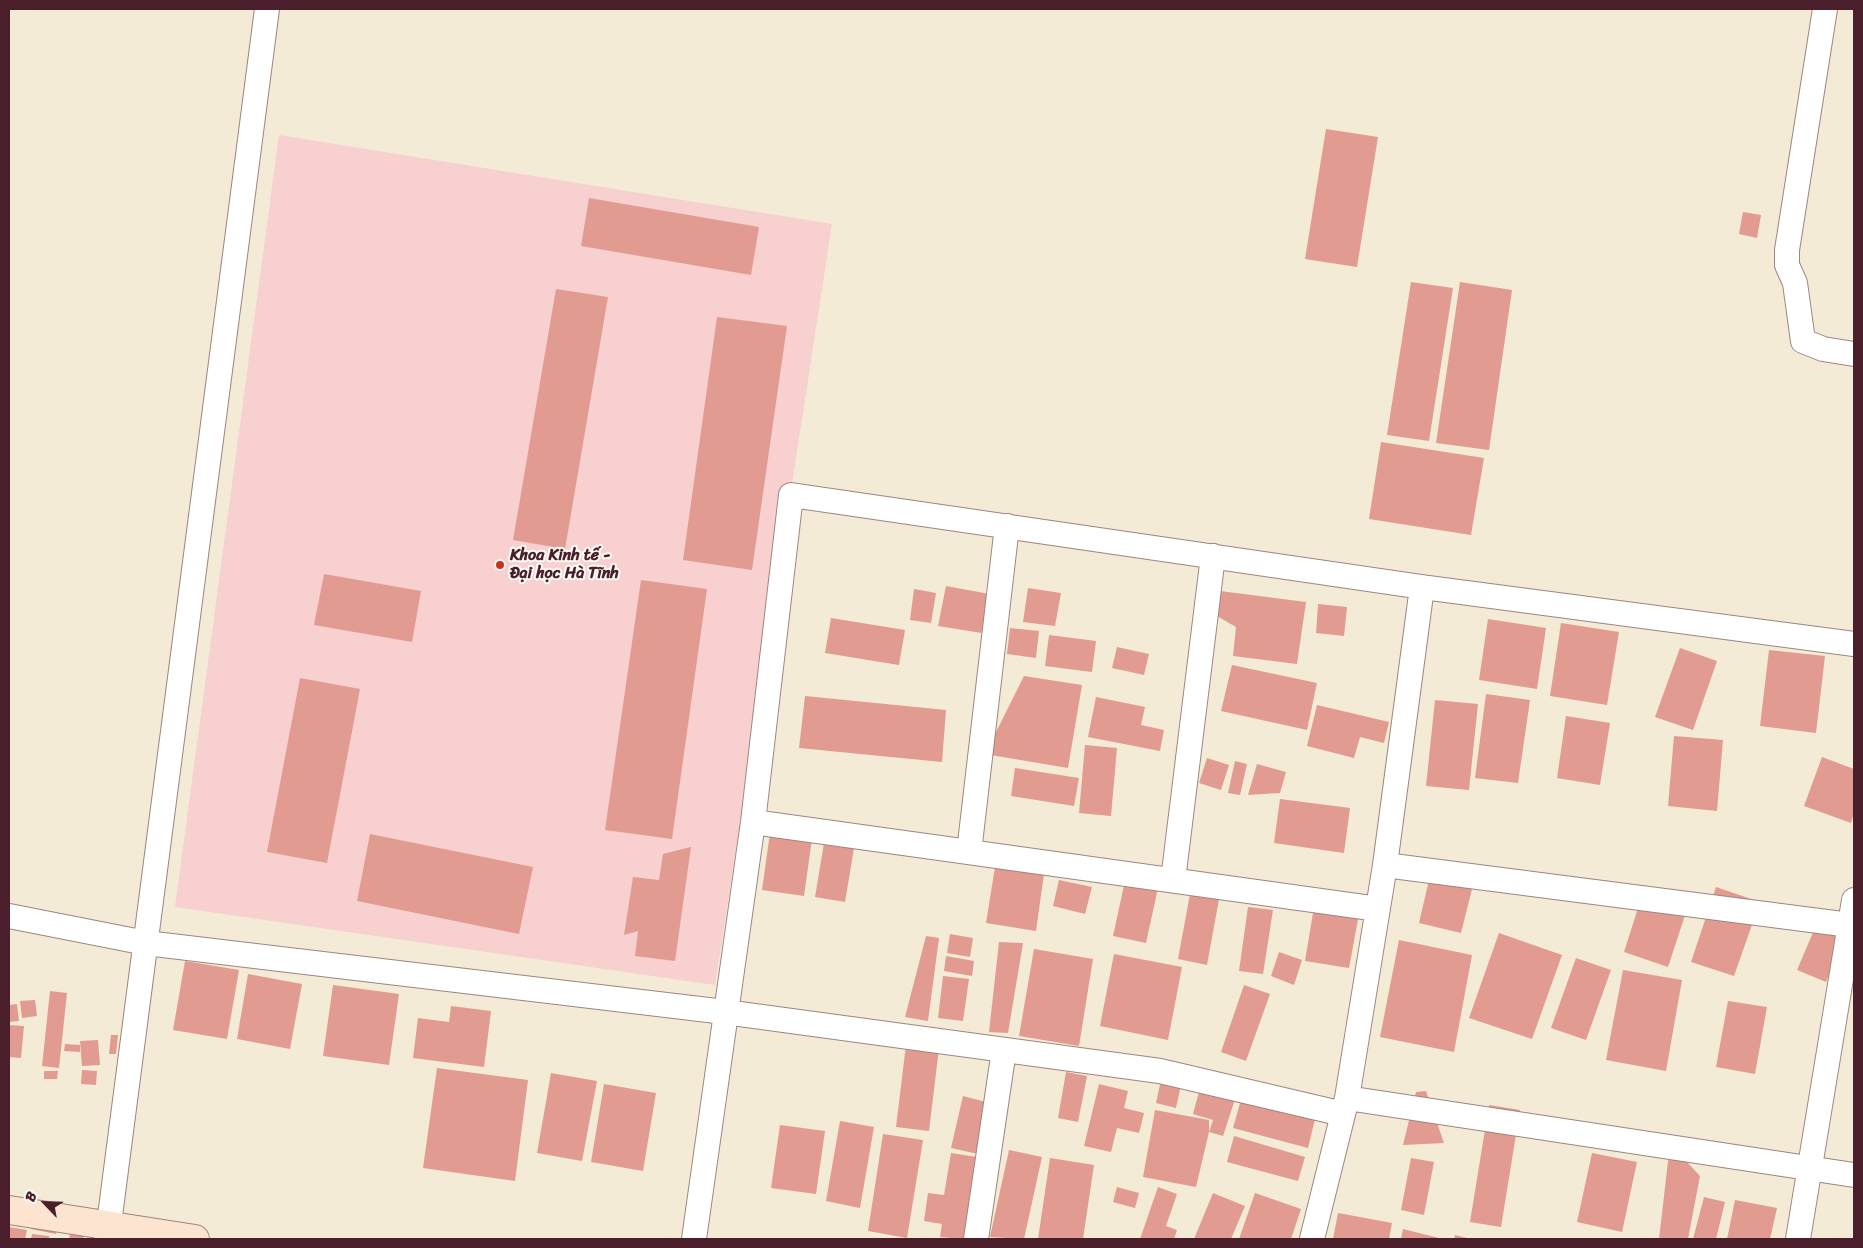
<!DOCTYPE html>
<meta charset="utf-8">
<style>
body{margin:0}
#map{position:relative;width:1863px;height:1248px;overflow:hidden;background:#f3ebd5;font-family:Sriracha,sans-serif}
canvas{display:block}
.frame{position:absolute;inset:0;border:10px solid #4a1f2b;pointer-events:none}
.north{position:absolute;left:20px;top:1178px;width:50px;height:50px;-webkit-text-stroke:4px #fdfcf7;paint-order:stroke;rotate:294deg;font-size:14px;font-weight:700;line-height:20px;text-align:center;color:#4a1f2b}
.north::after{content:'';display:block;margin:auto;width:18px;height:22px;background:#4a1f2b;clip-path:polygon(50% 0,100% 100%,50% 72%,0 100%)}
</style>
<div id="map">
<canvas width="1863" height="1248"></canvas>
<div class="frame"></div>
<div class="north">B</div>
</div>
<script>
const c = document.querySelector('canvas').getContext('2d');
c.lineJoin = 'round';
function fillPath(path, color) { c.fillStyle = color; c.fill(path, 'evenodd'); }
const poly = rows => new Path2D(rows.map(r => 'M' + r).join(''));
function stroke(path, color, width, dash) { c.strokeStyle = color; c.lineWidth = width; c.lineCap = dash ? 'butt' : 'round'; c.setLineDash(dash || []); c.stroke(path); }
function drawText(font, color, halo, rows, align = 'center') {
  c.font = font + ' Sriracha,sans-serif'; c.lineWidth = 4; c.setLineDash([]); c.textBaseline = 'middle'; c.strokeStyle = halo; c.fillStyle = color; for (const [text, x, y, turn = 0] of rows) {
    c.save(); c.translate(x, y); c.rotate((+turn || 0) * Math.PI / 180); c.textAlign = isNaN(turn) ? turn : align; if (halo) c.strokeText(text, 0, 0); c.fillText(text, 0, 0); c.restore();
  }
}
fillPath(poly([
 [279,135,832,224,715,985,175,907]
]), '#f7d0cf');
fillPath(poly([
 [1326,129,1378,137,1357,267,1305,259],
 [589,198,759,227,751,275,581,246],
 [1743,212,1761,215,1757,238,1739,234],
 [1411,282,1453,288,1429,441,1387,435],
 [1460,282,1512,290,1489,450,1436,443],
 [556,289,608,297,565,549,513,540],
 [717,317,787,326,752,570,683,560],
 [1381,442,1484,458,1471,535,1369,519],
 [324,574,421,591,412,642,314,625],
 [641,580,707,589,672,839,605,830],
 [946,586,995,595,988,634,938,626],
 [1028,588,1061,593,1055,626,1023,622],
 [914,589,936,593,931,623,910,620],
 [1220,591,1306,602,1297,664,1233,656,1236,627,1217,616],
 [1318,604,1347,607,1344,636,1316,633],
 [831,618,905,630,899,665,825,653],
 [1488,619,1546,628,1537,689,1479,680],
 [1561,623,1619,632,1607,705,1550,696],
 [1010,628,1039,631,1036,658,1007,654],
 [1049,635,1096,641,1092,672,1045,666],
 [1117,647,1149,654,1144,675,1112,668],
 [1680,648,1717,661,1693,730,1655,717],
 [1769,650,1825,656,1816,733,1760,726],
 [1232,665,1317,683,1307,730,1221,711],
 [1024,676,1082,685,1068,768,985,754],
 [300,678,360,689,327,863,267,852],
 [1486,694,1530,700,1518,783,1475,778],
 [805,696,946,710,942,762,799,748],
 [1096,697,1145,707,1141,725,1164,730,1160,751,1088,737],
 [1435,700,1478,704,1469,790,1426,786],
 [1317,705,1389,722,1384,743,1360,737,1354,758,1307,746],
 [1566,716,1610,723,1600,785,1557,778],
 [1674,736,1723,740,1717,811,1668,806],
 [1085,745,1117,748,1111,816,1079,813],
 [1822,757,1854,769,1854,813,1851,823,1804,806],
 [1207,758,1229,765,1221,790,1199,783],
 [1235,761,1247,764,1240,795,1228,793],
 [1257,764,1286,772,1280,793,1248,795],
 [1015,768,1079,778,1074,806,1011,796],
 [1280,799,1350,808,1344,853,1274,843],
 [770,833,812,839,804,896,762,890],
 [370,834,533,867,519,934,357,901],
 [824,843,854,848,845,902,815,897],
 [691,847,675,961,635,956,638,931,624,935,633,877,659,880,663,854],
 [995,867,1044,874,1036,931,986,923],
 [1128,867,1161,874,1146,943,1113,936],
 [1432,867,1475,877,1461,933,1419,923],
 [1059,880,1092,887,1085,914,1053,906],
 [1645,886,1690,900,1668,967,1624,952],
 [1716,887,1760,902,1734,976,1691,962],
 [1190,894,1219,899,1207,965,1178,959],
 [1316,895,1361,903,1349,968,1305,961],
 [1248,907,1273,910,1263,974,1239,971],
 [1820,916,1848,929,1826,982,1797,970],
 [1499,933,1562,955,1532,1039,1469,1018],
 [950,934,973,938,970,957,947,953],
 [926,936,939,938,928,1021,905,1017],
 [1399,940,1472,955,1454,1052,1380,1037],
 [999,942,1023,943,1008,1033,989,1032],
 [1034,949,1093,959,1079,1046,1019,1036],
 [1279,952,1302,960,1294,985,1271,976],
 [1114,954,1182,967,1168,1040,1100,1026],
 [946,956,974,961,972,976,944,971],
 [1576,958,1611,970,1586,1040,1551,1028],
 [185,961,239,970,227,1039,173,1030],
 [1623,970,1682,980,1666,1071,1606,1060],
 [248,974,302,984,290,1049,237,1039],
 [943,976,969,979,963,1021,938,1018],
 [333,985,399,994,389,1065,323,1056],
 [1244,985,1270,994,1246,1061,1221,1052],
 [50,991,67,993,59,1068,42,1066],
 [35,1000,37,1016,22,1018,20,1001],
 [1728,1001,1767,1007,1755,1074,1716,1067],
 [17,1004,19,1021,9,1022,9,1005],
 [451,1006,491,1011,484,1067,413,1058,418,1018,449,1022],
 [9,1025,24,1026,21,1058,9,1057],
 [111,1035,118,1035,116,1054,109,1054],
 [98,1040,100,1065,82,1066,80,1041],
 [65,1044,80,1045,80,1052,64,1051],
 [906,1045,939,1048,929,1131,896,1127],
 [437,1068,528,1080,515,1181,423,1168],
 [82,1070,97,1071,96,1085,81,1084],
 [44,1071,58,1071,57,1079,44,1079],
 [1066,1072,1087,1076,1078,1122,1058,1118],
 [551,1073,597,1081,582,1161,537,1153],
 [1161,1080,1181,1085,1176,1108,1156,1103],
 [604,1084,656,1093,643,1171,591,1162],
 [1099,1084,1128,1091,1124,1108,1144,1113,1139,1133,1117,1128,1111,1152,1084,1146],
 [1200,1088,1235,1099,1223,1136,1209,1132,1196,1187,1143,1177,1155,1110,1209,1120,1209,1132,1213,1120,1193,1114],
 [1426,1091,1444,1143,1403,1145,1416,1092],
 [963,1096,990,1103,978,1154,951,1148],
 [1242,1096,1316,1115,1308,1148,1233,1128],
 [1489,1105,1520,1110,1501,1227,1470,1222],
 [840,1121,874,1127,860,1208,826,1201],
 [780,1125,825,1131,816,1194,771,1188],
 [883,1134,923,1140,907,1238,868,1231],
 [1234,1136,1305,1157,1298,1181,1227,1162],
 [1009,1150,1042,1157,1024,1239,990,1237],
 [951,1153,977,1157,964,1239,940,1237,942,1224,924,1221,928,1193,944,1195],
 [1592,1153,1637,1162,1622,1232,1577,1222],
 [1669,1153,1687,1162,1700,1176,1688,1239,1659,1239],
 [1050,1158,1094,1165,1083,1239,1038,1239],
 [1411,1158,1434,1162,1424,1215,1401,1210],
 [1117,1187,1139,1193,1135,1208,1113,1202],
 [1158,1187,1177,1194,1166,1226,1177,1230,1174,1239,1140,1239],
 [1213,1193,1245,1206,1231,1239,1194,1239],
 [1255,1193,1301,1209,1291,1239,1239,1239],
 [1704,1197,1725,1202,1716,1239,1693,1239],
 [1735,1200,1777,1208,1770,1239,1727,1239],
 [1338,1213,1392,1223,1389,1239,1333,1239],
 [34,1217,58,1222,56,1234,31,1229],
 [9,1227,27,1230,25,1239,9,1239],
 [71,1229,85,1232,83,1239,69,1239],
 [1403,1229,1443,1239,1401,1239],
 [32,1234,49,1236,49,1239,31,1239],
 [1455,1235,1471,1239,1454,1239]
]), '#e29b91');
const minor = poly([
 [1825,9,1787,250,1787,265,1795,283,1803,341,1823,349,1854,354],
 [753,822,1378,909],
 [969,852,1007,526],
 [1385,865,1850,925],
 [1173,880,1213,556],
 [9,916,146,943,725,1012,1160,1071,1343,1114],
 [1347,1098,1854,1175],
 [107,1239,267,9],
 [694,1239,753,822,791,495,1422,587,1854,644],
 [976,1239,1004,1050],
 [1312,1239,1347,1098,1385,865,1422,587],
 [1798,1239,1854,900]
]);
const secondary = poly([
 [9,1210,195,1239]
]);
stroke(minor, '#9e8580', 26);
stroke(secondary, '#9e8580', 30);
stroke(minor, '#fff', 24);
stroke(secondary, '#fde4d1', 28);
for (const [x, y, r, color] of [
 [500,565,5,"#c8321e"]
]) { const dot = new Path2D(); dot.arc(x, y, r, 0, 2 * Math.PI); c.fillStyle = color; c.fill(dot); stroke(dot, '#fdfcf7', 2); }
drawText('bold 16px', '#4a1f2b', '#fdfcf7', [
 ["Khoa Kinh tế -",510,556],
 ["Đại học Hà Tĩnh",510,574]
], 'left');
</script>
